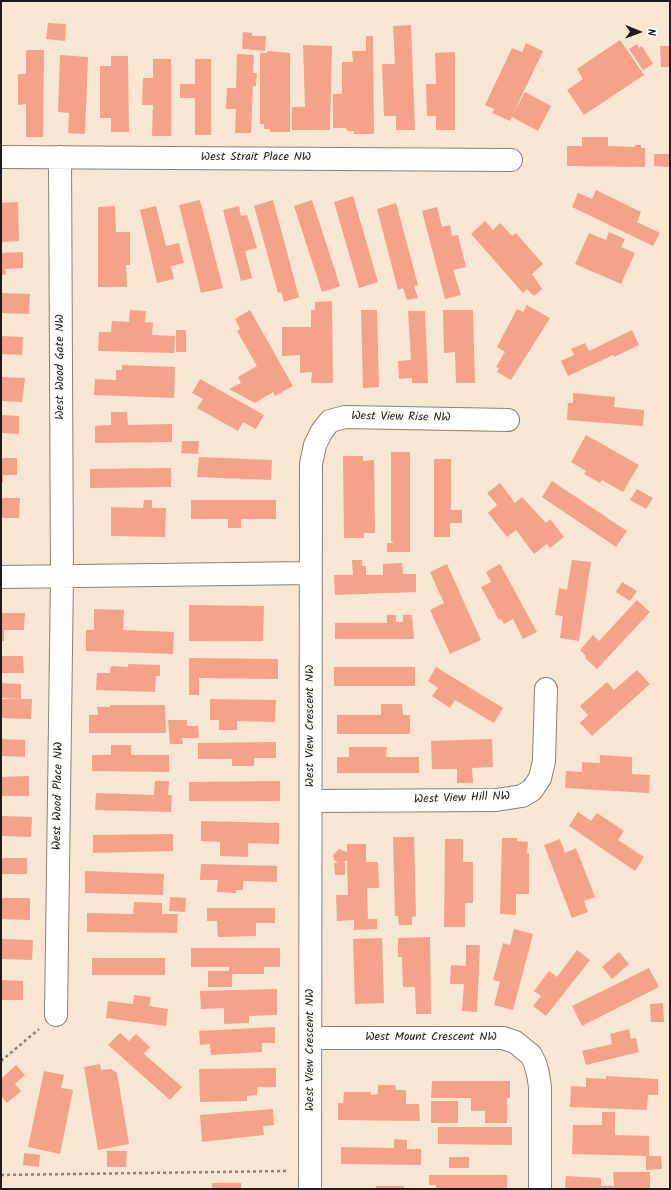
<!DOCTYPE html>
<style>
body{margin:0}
#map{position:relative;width:671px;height:1190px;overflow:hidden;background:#f7e6d1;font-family:Kalam,sans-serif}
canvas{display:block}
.frame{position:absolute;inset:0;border:2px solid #1c1c1c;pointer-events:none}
.north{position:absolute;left:619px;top:12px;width:40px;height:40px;-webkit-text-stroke:3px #fdfcf7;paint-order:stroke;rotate:91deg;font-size:11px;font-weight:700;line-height:16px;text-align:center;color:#1c1c1c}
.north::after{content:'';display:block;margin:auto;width:14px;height:18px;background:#1c1c1c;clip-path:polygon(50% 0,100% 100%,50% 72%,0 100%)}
</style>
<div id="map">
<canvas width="671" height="1190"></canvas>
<div class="frame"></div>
<div class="north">N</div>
</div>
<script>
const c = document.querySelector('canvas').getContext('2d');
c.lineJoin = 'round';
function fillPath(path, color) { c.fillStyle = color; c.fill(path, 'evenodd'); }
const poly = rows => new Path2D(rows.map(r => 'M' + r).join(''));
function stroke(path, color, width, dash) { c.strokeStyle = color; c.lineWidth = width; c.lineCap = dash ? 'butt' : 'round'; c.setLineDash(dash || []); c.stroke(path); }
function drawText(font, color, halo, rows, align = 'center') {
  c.font = font + ' Kalam,sans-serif'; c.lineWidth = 3.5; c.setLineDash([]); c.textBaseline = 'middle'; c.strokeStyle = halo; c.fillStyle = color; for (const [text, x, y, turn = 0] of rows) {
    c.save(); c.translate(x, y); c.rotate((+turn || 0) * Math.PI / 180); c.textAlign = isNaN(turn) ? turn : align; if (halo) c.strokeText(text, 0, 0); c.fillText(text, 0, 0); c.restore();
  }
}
fillPath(poly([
 [48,23,66,24,65,41,46,39],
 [411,25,415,130,396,130,396,116,384,116,382,64,395,64,393,26],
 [243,32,252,33,252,36,266,36,265,51,242,49],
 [366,36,373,36,374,134,354,134,354,131,347,131,346,128,333,128,333,94,342,94,342,62,353,62,352,51,366,51],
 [620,40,644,75,584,115,567,90,583,79,577,69],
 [526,43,543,51,513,114,525,92,551,106,538,131,512,117,510,121,492,113,494,109,485,105,512,48,522,52],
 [637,44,639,48,642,46,653,64,643,70,629,49],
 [303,45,332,46,330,130,292,130,292,107,305,107],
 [660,46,670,46,670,67,661,67],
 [26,50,44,50,43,137,26,137,26,104,18,105,18,74,26,74],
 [267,51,290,53,290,132,270,132,270,129,264,129,264,124,260,124,260,53,267,53],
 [455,52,455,130,436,130,436,116,427,116,426,84,436,84,435,53],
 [237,54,254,55,253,73,257,73,256,86,253,86,251,133,235,133,236,109,226,109,227,88,236,88],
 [60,55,88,57,85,134,68,133,69,113,58,112],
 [111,56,128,56,129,132,111,132,111,118,100,118,100,66,111,66],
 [153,59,171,59,171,136,152,136,153,105,142,105,143,78,153,78],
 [195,59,211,59,211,135,195,135,195,98,180,98,180,84,195,84],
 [582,137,608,137,608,146,635,147,635,145,641,145,641,148,645,148,645,167,567,166,567,146,582,146],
 [654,154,670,154,670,167,654,166],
 [596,190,641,212,637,222,660,233,653,246,572,207,578,193,592,199],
 [353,196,378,282,359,288,334,202],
 [200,200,223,288,201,293,179,205],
 [273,200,299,297,284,302,281,292,278,293,254,206],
 [312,200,340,286,322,292,294,206],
 [18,202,19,241,1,242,1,203],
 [396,203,418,285,414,286,418,298,407,300,403,288,398,290,377,209],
 [115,206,116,232,130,232,130,265,126,265,127,287,98,287,98,207],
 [156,206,166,246,179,243,184,263,171,266,174,279,157,283,140,210],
 [239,206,241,216,247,215,257,248,245,251,252,278,241,281,223,210],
 [437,207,442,227,450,225,452,236,458,235,466,267,453,270,461,295,445,299,422,211],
 [485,221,493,230,500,223,512,236,516,233,543,264,532,274,542,289,534,296,527,289,523,293,471,234],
 [609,232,625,239,621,247,635,253,621,284,575,264,589,233,606,240],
 [23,252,23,268,5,269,6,274,1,275,1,253],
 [1,293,30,294,29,314,1,313],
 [332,301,333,383,311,383,312,372,300,373,300,355,282,356,282,327,311,327,311,310,315,310,315,302],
 [527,305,550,318,511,380,497,372,499,368,496,367,505,352,497,347,517,309,523,312],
 [130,310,146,311,145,322,153,323,152,335,175,336,174,353,98,351,99,332,111,332,112,321,129,322],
 [250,310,293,386,275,396,273,392,255,403,229,389,241,383,238,377,257,366,237,331,240,329,235,319],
 [361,310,377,310,379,387,363,388],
 [443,310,473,310,475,383,456,383,455,352,444,353],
 [408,311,425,311,428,383,412,383,412,378,399,379,398,361,411,360],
 [176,330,186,330,186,352,176,352],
 [632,330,639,345,614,357,613,355,568,376,561,361,574,355,571,349,585,343,589,351],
 [1,336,23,337,22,355,1,354],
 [122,365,175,367,174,398,94,395,95,379,116,380,116,370,122,370],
 [1,377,25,378,22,402,1,401],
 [200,379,264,415,256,429,243,422,238,431,197,408,203,399,192,393],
 [573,393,615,397,614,407,644,410,643,426,567,420,568,403,573,403],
 [111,412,127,412,128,425,172,424,172,442,95,443,95,426,111,425],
 [1,415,19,416,19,434,1,433],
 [586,435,639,465,623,492,602,480,600,483,584,474,586,471,571,462],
 [182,441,199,441,198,454,181,453],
 [391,452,410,452,410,552,387,552,387,543,394,543,391,541],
 [343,456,363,456,363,461,374,460,375,533,364,533,364,538,344,538],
 [199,457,272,460,271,480,197,477],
 [1,458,17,458,17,475,3,475,3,482,1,482],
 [434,459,451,459,451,510,462,510,462,523,450,523,450,537,434,537],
 [171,468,171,487,90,488,90,469],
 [552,481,627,531,616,547,542,497],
 [500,483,515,503,522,497,546,523,550,519,564,537,550,548,547,544,534,554,516,530,507,537,488,513,497,505,487,493],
 [637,489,653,498,646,509,630,500],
 [1,498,20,498,19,518,1,518],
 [144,500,152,500,152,508,166,508,165,537,111,536,111,507,143,508],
 [191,500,276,500,276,519,241,519,241,528,228,528,228,519,191,519],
 [352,560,362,560,362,566,366,566,366,575,383,575,383,564,402,563,403,574,416,574,416,592,335,595,334,575,353,575],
 [572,560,591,562,579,641,560,638,563,616,555,615,559,588,567,590],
 [447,564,481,640,450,654,430,610,444,603,430,572],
 [500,564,537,632,523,639,513,619,504,624,501,619,499,620,481,587,491,582,486,572],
 [622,582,637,591,630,601,616,592],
 [637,600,650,612,597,669,585,658,586,656,580,650,593,635,599,641],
 [189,605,264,606,263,641,189,641],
 [94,609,124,610,123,630,174,632,173,654,86,651,86,630,94,630],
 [1,613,25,613,24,630,4,630,4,641,1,641],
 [387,615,396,615,396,622,403,622,403,615,412,615,414,639,335,639,335,623,387,623],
 [1,656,23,656,24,673,1,673],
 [189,658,278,659,278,679,199,678,199,695,189,695],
 [128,664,160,665,160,676,156,676,155,692,96,690,97,673,110,673,111,666,128,667],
 [334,667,415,667,415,686,334,686],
 [436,667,503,708,494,723,455,700,450,708,432,696,438,688,428,681],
 [637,670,650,684,592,736,580,723,588,715,580,706,607,682,614,690],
 [1,683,21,684,21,699,1,698],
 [1,699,32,699,31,719,1,718],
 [210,699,276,700,275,722,237,721,237,730,219,730,219,720,210,720],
 [381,704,402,704,403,715,410,715,410,734,337,734,337,715,381,715],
 [110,705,165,705,166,733,89,733,89,715,98,715,97,707,110,707],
 [168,720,187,720,187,726,198,726,199,738,182,738,183,744,170,744],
 [1,739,25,740,25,757,1,756],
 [492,739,493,767,472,768,473,783,457,783,457,769,432,769,431,741],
 [276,742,276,758,254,758,254,766,232,766,232,759,198,759,198,743],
 [111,745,131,745,131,755,169,755,169,772,92,771,92,755,111,755],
 [349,747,387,747,386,757,419,757,419,773,337,773,337,757,349,757],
 [600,755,632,757,632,774,650,775,649,793,565,788,566,771,582,772,582,762,600,763],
 [29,776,29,796,1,796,1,777],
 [155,781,169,781,168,795,172,795,171,812,95,810,96,793,154,795],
 [280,781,280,801,189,801,189,782],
 [578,812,591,821,597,813,624,831,618,840,644,857,635,871,569,826],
 [1,816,32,817,31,837,1,836],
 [201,821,279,823,279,844,248,843,248,857,220,856,220,842,201,841],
 [173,834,173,851,93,853,93,835],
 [393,837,414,837,416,916,412,917,412,925,399,925,398,916,395,916],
 [502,838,517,838,517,841,528,842,527,853,529,853,529,894,516,894,516,915,500,914],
 [445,839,463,839,463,862,473,862,473,903,465,903,465,927,444,927],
 [560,839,565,853,576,848,595,897,584,901,588,912,572,918,544,845],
 [347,844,366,844,366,862,378,862,379,888,367,888,368,919,377,919,377,929,354,930,354,920,337,921,336,895,348,895,347,860,343,863,345,863,345,875,335,875,334,863,338,863,334,860,333,855,339,849,347,852],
 [1,858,27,858,27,874,1,874],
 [201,864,277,866,277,882,243,881,243,890,236,890,236,893,217,892,218,880,200,880],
 [85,871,164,874,163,895,85,893],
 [170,897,186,898,185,912,169,911],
 [1,898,30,898,30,920,1,919],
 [134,902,162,903,162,914,178,914,177,933,87,932,87,913,133,914],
 [207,908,275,908,275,923,256,923,256,936,218,937,217,921,207,921],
 [514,929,533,934,513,1010,494,1005,500,982,493,980,503,943,510,945],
 [430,937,431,1014,416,1014,415,987,403,987,402,957,398,957,398,938],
 [382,938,384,1003,355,1004,353,939],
 [1,939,33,940,32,960,1,959],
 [466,945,480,945,477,1012,462,1011,464,984,450,984,451,965,466,966],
 [191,948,280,948,280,967,264,967,264,974,232,974,232,987,208,987,208,971,229,971,229,967,191,967],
 [577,950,590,960,546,1016,533,1006,541,996,534,991,549,971,557,977],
 [619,952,629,964,612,979,602,967],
 [92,958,165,958,165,975,92,975],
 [649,968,659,987,582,1026,572,1006],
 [1,980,23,981,23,1000,1,1000],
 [277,989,277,1015,249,1016,249,1023,224,1024,224,1008,201,1009,200,991],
 [134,995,151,997,149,1006,168,1009,166,1026,106,1018,108,1001,133,1004],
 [663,1003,664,1022,651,1022,650,1004],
 [275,1027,275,1043,262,1043,262,1052,211,1055,210,1044,200,1045,199,1031],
 [629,1029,631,1039,636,1038,639,1052,586,1065,582,1051,612,1044,610,1034],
 [120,1033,129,1041,136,1034,150,1047,144,1054,182,1087,170,1100,108,1045],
 [100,1064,101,1070,111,1069,117,1073,129,1144,98,1150,84,1067],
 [16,1065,25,1075,15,1084,21,1091,7,1103,1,1096,1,1079],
 [276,1068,276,1087,257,1087,257,1095,247,1096,247,1101,200,1102,199,1069],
 [44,1071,64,1075,61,1088,73,1090,60,1154,28,1147],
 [606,1076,658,1079,658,1095,648,1095,647,1110,570,1107,571,1086,586,1087,586,1078,606,1079],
 [432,1081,510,1081,510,1098,507,1098,507,1123,485,1123,485,1111,471,1111,471,1098,431,1098],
 [378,1085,395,1085,396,1090,406,1090,406,1104,419,1104,420,1121,338,1120,338,1103,343,1103,344,1092,371,1092,371,1095,378,1094],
 [431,1101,458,1101,458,1123,431,1123],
 [273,1109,274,1125,263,1126,264,1135,202,1142,200,1115],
 [602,1112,615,1112,615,1135,649,1136,649,1156,661,1156,662,1169,646,1170,646,1156,572,1154,573,1125,602,1125],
 [438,1127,512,1127,512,1145,438,1144],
 [394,1139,407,1140,407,1149,421,1149,421,1165,341,1164,341,1147,394,1148],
 [107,1151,127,1151,126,1167,107,1167],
 [24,1153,40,1155,39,1167,23,1165],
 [449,1157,469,1157,469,1168,449,1168],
 [613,1172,650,1172,650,1189,565,1189,566,1176,601,1178,601,1186,614,1186],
 [429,1175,507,1175,507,1189,436,1188,436,1185,429,1185],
 [212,1183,241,1183,241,1189,212,1189],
 [376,1186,404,1186,404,1189,375,1189]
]), '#f5a28a');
const minor = poly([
 [1,157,511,160],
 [1,577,310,573],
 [311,801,496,800,522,796,532,790,540,778,544,761,546,689],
 [56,1015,62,577,60,157],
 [311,1038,503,1038,515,1042,531,1055,535,1063,538,1074,540,1087,540,1189],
 [310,1189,311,464,315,445,322,431,330,421,345,417,508,420]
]);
stroke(minor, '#8a8176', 24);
stroke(poly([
 [1,1061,39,1029],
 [1,1175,286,1171]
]), '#8a8176', 2.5, [3, 3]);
stroke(minor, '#fff', 22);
drawText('12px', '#1c1c1c', '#fdfcf7', [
 ["West Strait Place NW",256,158],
 ["West Wood Gate NW",61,367,-90],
 ["West View Rise NW",401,418,1],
 ["West View Crescent NW",311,726,-90],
 ["West Wood Place NW",59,796,-89],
 ["West View Hill NW",462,799,-2],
 ["West Mount Crescent NW",431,1038],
 ["West View Crescent NW",311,1050,-90]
]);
</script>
